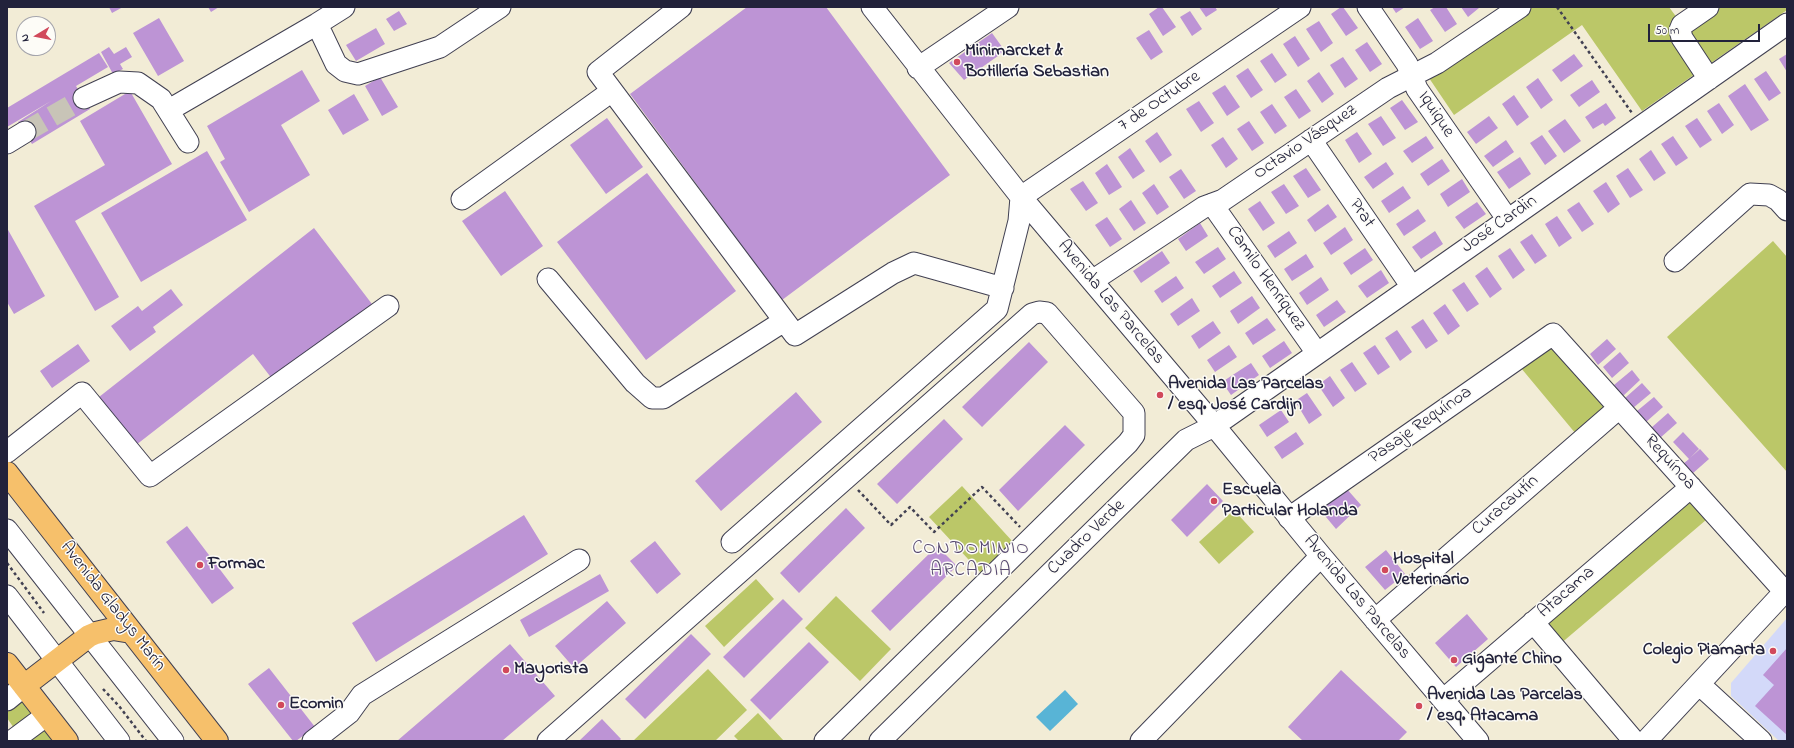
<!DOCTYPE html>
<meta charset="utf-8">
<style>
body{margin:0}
#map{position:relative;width:1794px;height:748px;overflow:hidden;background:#f2ecd6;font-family:"Indie Flower",sans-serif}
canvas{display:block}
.frame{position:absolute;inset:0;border:8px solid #22223b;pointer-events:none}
.north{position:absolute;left:16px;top:16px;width:40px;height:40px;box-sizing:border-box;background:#fdfcf7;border:1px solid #a5a5ac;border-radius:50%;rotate:260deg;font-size:11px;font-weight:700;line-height:16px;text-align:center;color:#22223b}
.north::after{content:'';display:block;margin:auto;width:14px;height:18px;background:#d1495b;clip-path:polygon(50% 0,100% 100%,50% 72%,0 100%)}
.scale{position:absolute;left:1648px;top:24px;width:112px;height:18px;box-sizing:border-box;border:2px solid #22223b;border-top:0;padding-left:5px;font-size:12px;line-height:14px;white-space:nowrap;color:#22223b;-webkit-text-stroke:3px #fdfcf7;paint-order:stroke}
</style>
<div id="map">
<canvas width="1794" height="748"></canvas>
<div class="frame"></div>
<div class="north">N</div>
<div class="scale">50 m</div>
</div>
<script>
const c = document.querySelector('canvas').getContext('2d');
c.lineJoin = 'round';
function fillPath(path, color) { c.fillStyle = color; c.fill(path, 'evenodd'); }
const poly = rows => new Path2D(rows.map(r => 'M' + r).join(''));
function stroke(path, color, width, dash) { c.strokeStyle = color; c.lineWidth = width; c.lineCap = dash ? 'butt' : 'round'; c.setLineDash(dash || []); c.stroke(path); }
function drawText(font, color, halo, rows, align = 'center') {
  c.font = font + ' "Indie Flower",sans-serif'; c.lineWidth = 3; c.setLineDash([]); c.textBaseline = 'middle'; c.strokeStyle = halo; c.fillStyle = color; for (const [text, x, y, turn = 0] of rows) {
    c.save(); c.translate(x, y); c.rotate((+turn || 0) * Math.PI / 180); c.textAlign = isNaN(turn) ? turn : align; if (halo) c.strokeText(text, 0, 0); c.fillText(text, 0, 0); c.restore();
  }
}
fillPath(poly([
 [1787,618,1787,741,1779,741,1731,696,1731,683]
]), '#d3d9f9');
fillPath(poly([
 [1531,7,1669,7,1683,26,1711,7,1787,7,1787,10,1642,111,1582,25,1454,115,1429,78],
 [1773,241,1787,257,1787,472,1667,337],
 [1554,345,1610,406,1576,434,1521,368],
 [962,486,1013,542,981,573,929,517],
 [1688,497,1706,520,1559,645,1540,623],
 [1234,510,1254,532,1219,564,1199,542],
 [756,579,774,599,724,647,705,626],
 [836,596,891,649,860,681,805,628],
 [708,669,747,710,715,741,633,741],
 [22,696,37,716,16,731,7,718,7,706],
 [758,713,784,741,739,741,734,736],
 [46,727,57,741,29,741]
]), '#bbc768');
fillPath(poly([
 [1065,690,1078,704,1050,731,1036,717]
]), '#58b4d6');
fillPath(poly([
 [109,7,123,7,112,13],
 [208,7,219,7,211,12],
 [747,7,826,7,950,175,782,300,630,94],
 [1159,7,1162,7,1176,27,1163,36,1149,14],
 [1199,7,1215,7,1217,10,1206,17],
 [1341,7,1343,7,1358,28,1346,36,1331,14],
 [1392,7,1405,7,1396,13],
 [1435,7,1446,7,1457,24,1445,32,1430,10],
 [1461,7,1479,7,1479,8,1468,17],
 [399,11,407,24,394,31,386,19],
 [1190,11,1202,29,1192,36,1180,17],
 [159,18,184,61,158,76,133,33],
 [1418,18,1433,41,1420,49,1405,27],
 [1319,21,1333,43,1321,52,1306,29],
 [376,28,385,44,356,61,346,45],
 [1149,30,1163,52,1151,60,1136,38],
 [992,33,1005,51,964,80,949,63],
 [1295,36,1310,59,1298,67,1283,44],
 [1367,42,1382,64,1370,72,1355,50],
 [109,47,114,54,126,47,132,57,120,64,123,69,113,74,101,52],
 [99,53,108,67,76,86,90,109,32,144,18,122,51,101,7,127,7,108],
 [1272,53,1287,75,1275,83,1260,61],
 [1574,54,1583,66,1561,82,1552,70],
 [1787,54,1787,72,1779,59],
 [1343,57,1358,79,1345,88,1330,65],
 [1248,68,1263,90,1251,98,1236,76],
 [302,70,320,101,281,125,310,175,249,212,220,162,225,159,207,126],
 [1766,71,1781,93,1769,101,1754,79],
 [1319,72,1334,94,1322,103,1307,81],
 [380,77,398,107,382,116,365,86],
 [1538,78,1553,100,1541,109,1526,87],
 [1592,80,1600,92,1579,107,1570,95],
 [1745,84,1769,120,1751,131,1728,96],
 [1225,85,1240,107,1227,116,1212,93],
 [1296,89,1311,111,1299,119,1284,97],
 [130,91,172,164,75,221,119,297,95,311,34,206,105,165,80,121],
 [354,94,369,120,343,135,328,110],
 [1514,95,1529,117,1517,126,1502,104],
 [1402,100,1418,122,1405,130,1390,108],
 [1199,101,1214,123,1201,132,1186,109],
 [1606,103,1616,118,1605,126,1603,123,1593,129,1585,117],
 [1719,103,1734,125,1722,134,1707,111],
 [1272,104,1287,126,1275,134,1260,112],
 [1381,116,1396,138,1383,146,1368,124],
 [1489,116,1498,128,1476,144,1467,132],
 [607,118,643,167,606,194,570,145],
 [1697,118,1712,140,1700,148,1685,126],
 [1565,119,1581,141,1564,153,1548,131],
 [1249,121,1264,143,1252,151,1237,129],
 [1157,132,1172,155,1160,163,1145,141],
 [1357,132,1372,154,1359,163,1345,140],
 [1542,135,1557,156,1545,165,1530,143],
 [1426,136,1434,148,1412,163,1403,151],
 [1673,136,1688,158,1676,166,1661,144],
 [1223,137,1238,159,1226,168,1211,145],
 [1506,140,1514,152,1493,167,1484,156],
 [1130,148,1145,171,1133,179,1118,157],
 [1651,150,1666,173,1654,181,1639,159],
 [207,151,247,220,141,282,101,213],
 [1520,157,1531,174,1509,189,1497,172],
 [1442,159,1450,171,1428,186,1420,174],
 [1386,162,1394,174,1373,189,1364,177],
 [1107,164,1122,187,1109,195,1095,173],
 [1306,168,1321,190,1308,198,1293,176],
 [1628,168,1643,190,1630,198,1616,176],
 [1181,169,1196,191,1184,199,1169,177],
 [647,173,736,291,646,360,557,242],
 [1462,179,1470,192,1448,207,1440,194],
 [1083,181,1098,203,1086,211,1070,189],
 [1606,182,1620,204,1608,213,1593,191],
 [1154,184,1169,207,1157,215,1142,193],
 [1284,184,1299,206,1286,214,1271,192],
 [1403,186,1411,198,1389,213,1381,201],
 [505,191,543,246,501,276,462,221],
 [1131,200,1146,223,1134,231,1119,209],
 [1260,201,1275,223,1263,231,1248,209],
 [1477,202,1486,214,1464,229,1455,217],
 [1579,202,1594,224,1582,232,1567,210],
 [1328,204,1337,217,1315,232,1307,220],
 [1418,209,1426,221,1404,236,1396,224],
 [1557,216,1572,238,1559,247,1545,224],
 [1107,217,1122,239,1110,247,1095,225],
 [1200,223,1208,236,1186,251,1178,239],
 [1345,227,1353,240,1331,255,1323,243],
 [7,228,45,296,14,314,7,302],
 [314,228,375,308,276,384,253,354,136,445,99,397],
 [1289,231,1297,243,1275,258,1267,246],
 [1435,231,1443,244,1421,259,1412,247],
 [1532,234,1547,256,1535,264,1520,242],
 [1218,247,1226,259,1204,274,1195,262],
 [1365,248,1373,260,1351,275,1343,263],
 [1510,248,1525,270,1513,279,1498,256],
 [1162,251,1170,263,1141,283,1133,271],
 [1306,254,1314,267,1292,281,1284,269],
 [1487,267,1502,289,1490,298,1475,276],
 [1381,270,1389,283,1367,298,1358,286],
 [1234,271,1242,283,1220,298,1212,286],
 [1176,276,1184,288,1162,303,1154,291],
 [1321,277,1329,290,1307,305,1299,293],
 [1464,282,1479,304,1467,312,1452,290],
 [171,289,183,305,153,327,156,332,130,351,111,326,138,306,142,311],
 [1252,296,1260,308,1238,324,1230,311],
 [1192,298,1200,311,1178,326,1170,314],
 [1337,300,1346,312,1324,327,1316,315],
 [1445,304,1460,326,1448,335,1433,313],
 [1267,318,1276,330,1253,345,1245,333],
 [1423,319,1438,341,1426,349,1411,327],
 [1213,321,1221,333,1199,349,1191,336],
 [1397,330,1412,352,1400,361,1385,338],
 [1607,339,1616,349,1598,365,1590,354],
 [1284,341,1292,353,1270,368,1262,356],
 [1029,342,1048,362,982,427,962,407],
 [78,344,90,361,52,388,40,371],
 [1229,345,1237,357,1215,372,1207,360],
 [1375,345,1390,367,1378,375,1363,353],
 [1620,352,1629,363,1612,378,1603,367],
 [1352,362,1367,384,1355,392,1340,370],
 [1251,363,1259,375,1231,395,1222,382],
 [1632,370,1640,380,1623,396,1614,385],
 [1330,376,1345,398,1333,407,1318,385],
 [1642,383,1651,393,1633,408,1625,398],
 [796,392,822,422,721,511,695,481],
 [1307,393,1322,415,1309,424,1295,401],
 [1654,397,1663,407,1646,422,1637,411],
 [1281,410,1289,422,1267,437,1259,425],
 [1668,413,1677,423,1660,438,1651,428],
 [944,419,963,439,897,504,877,484],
 [1065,425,1085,445,1018,511,999,490],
 [1296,432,1304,444,1282,459,1274,447],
 [1683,432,1699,449,1690,458,1700,449,1709,459,1692,474,1683,464,1689,459,1673,442],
 [1207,484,1223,501,1187,537,1171,520],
 [1346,488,1361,505,1336,529,1321,511],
 [846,508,865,528,799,593,780,573],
 [524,515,548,554,376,662,352,623],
 [187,526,234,588,212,604,166,542],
 [655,541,681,574,657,594,630,561],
 [937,546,957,566,890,631,871,611],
 [1386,550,1405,574,1385,590,1365,567],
 [600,574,609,591,529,637,520,620],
 [783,599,803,619,744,678,723,657],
 [607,601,626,623,574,668,555,646],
 [1467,614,1488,639,1456,667,1435,643],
 [691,634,711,654,645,719,625,699],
 [809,642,829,662,770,720,750,700],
 [510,644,555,696,502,741,397,741],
 [1787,648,1787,735,1755,706,1774,685,1763,675],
 [269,668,315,727,296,741,293,741,248,684],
 [1341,670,1407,732,1398,741,1303,741,1288,727],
 [602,719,621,739,619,741,579,741]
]), '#bd94d5');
stroke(poly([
 [25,132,84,98]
]), '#c8c4b7', 21, [21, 10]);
const minor = poly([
 [681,7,598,72,795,335,893,273,914,263,1003,288],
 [872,7,1021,197,1203,412,1321,556,1478,741],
 [1368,7,1407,64,1417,89,1508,220],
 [1708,7,1682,25,1680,30,1682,38,1709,79],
 [317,24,336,64,345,71,358,74,440,47,500,7],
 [918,68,1008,7],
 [84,98,119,82,138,83,161,99,188,142],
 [169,110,317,24,344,7],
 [1311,140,1412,287],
 [7,143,25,132],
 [1021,197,1300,7],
 [462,199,612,91],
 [1212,204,1317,353],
 [1675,261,1750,194,1769,195,1778,200,1787,210],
 [548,279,635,383,652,398,663,398,784,321],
 [1092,281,1204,207,1223,200,1388,88,1437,63,1520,7],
 [7,452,82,393,150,476,388,306],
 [1289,518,1553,334,1785,592],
 [7,530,173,741],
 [732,542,997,309,1019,221,1021,197],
 [7,596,119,741],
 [1375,620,1619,408],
 [1533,622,1634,741],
 [1699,684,1761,741],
 [7,700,24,686],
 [1443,700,1691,487],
 [12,741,47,715],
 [313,741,349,713,362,695,579,560],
 [548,741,1032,314,1039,312,1047,313,1134,413,1134,435,1128,443,825,741],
 [880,741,1186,440,1214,426,1787,24],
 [1141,741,1321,556],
 [1646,741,1787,589]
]);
const major = poly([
 [7,473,217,741],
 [7,664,67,741],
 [24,686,89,636,96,633,113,629,131,632]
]);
stroke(minor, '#414052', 23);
stroke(major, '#414052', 24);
stroke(poly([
 [1557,7,1632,113],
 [858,490,891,525,910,507,934,532,982,487,1020,527],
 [7,563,44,613],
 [103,689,119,706,146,741]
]), '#414052', 2.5, [3, 3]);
stroke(minor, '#fff', 21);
stroke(major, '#f6c06b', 22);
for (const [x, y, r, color] of [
 [957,62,4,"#d1495b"],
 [1160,395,4,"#d1495b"],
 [1214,501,4,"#d1495b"],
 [200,565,4,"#d1495b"],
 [1385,570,4,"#d1495b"],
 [1773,651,4,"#d1495b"],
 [1454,660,4,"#d1495b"],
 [506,670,4,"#d1495b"],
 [281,705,4,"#d1495b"],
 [1419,706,4,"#d1495b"]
]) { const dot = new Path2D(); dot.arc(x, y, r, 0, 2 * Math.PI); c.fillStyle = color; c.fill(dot); stroke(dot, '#fdfcf7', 1.5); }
drawText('bold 18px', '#22223b', '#fdfcf7', [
 ["Minimarcket &",965,52],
 ["Botillería Sebastian",965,73],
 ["Avenida Las Parcelas",1168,385],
 ["/ esq. José Cardijn",1168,406],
 ["Escuela",1222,491],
 ["Particular Holanda",1222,512],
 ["Hospital",1393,560],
 ["Veterinario",1393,581],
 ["Formac",208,565],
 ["Colegio Piamarta",1765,651,"right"],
 ["Gigante Chino",1462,660],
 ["Mayorista",514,670],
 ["Avenida Las Parcelas",1427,696],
 ["/ esq. Atacama",1427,717],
 ["Ecomin",289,705]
], 'left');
drawText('18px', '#22223b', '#fdfcf7', [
 ["7 de Octubre",1160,102,-34],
 ["Iquique",1435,115,56],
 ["Octavio Vásquez",1306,143,-34],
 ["Prat",1361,214,55],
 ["José Cardin",1500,225,-35],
 ["Camilo Henríquez",1265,279,55],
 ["Avenida Las Parcelas",1110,303,50],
 ["Pasaje Requínoa",1421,426,-35],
 ["Requínoa",1669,463,48],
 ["Curacautín",1506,506,-41],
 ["Cuadro Verde",1087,538,-44],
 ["Atacama",1567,593,-41],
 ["Avenida Las Parcelas",1356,598,50],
 ["Avenida Gladys Marín",112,607,52]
]);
c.letterSpacing = '1px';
drawText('19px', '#584a71', '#fdfcf7', [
 ["CONDOMINIO",971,550],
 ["ARCADIA",971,572]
]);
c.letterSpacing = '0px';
</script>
